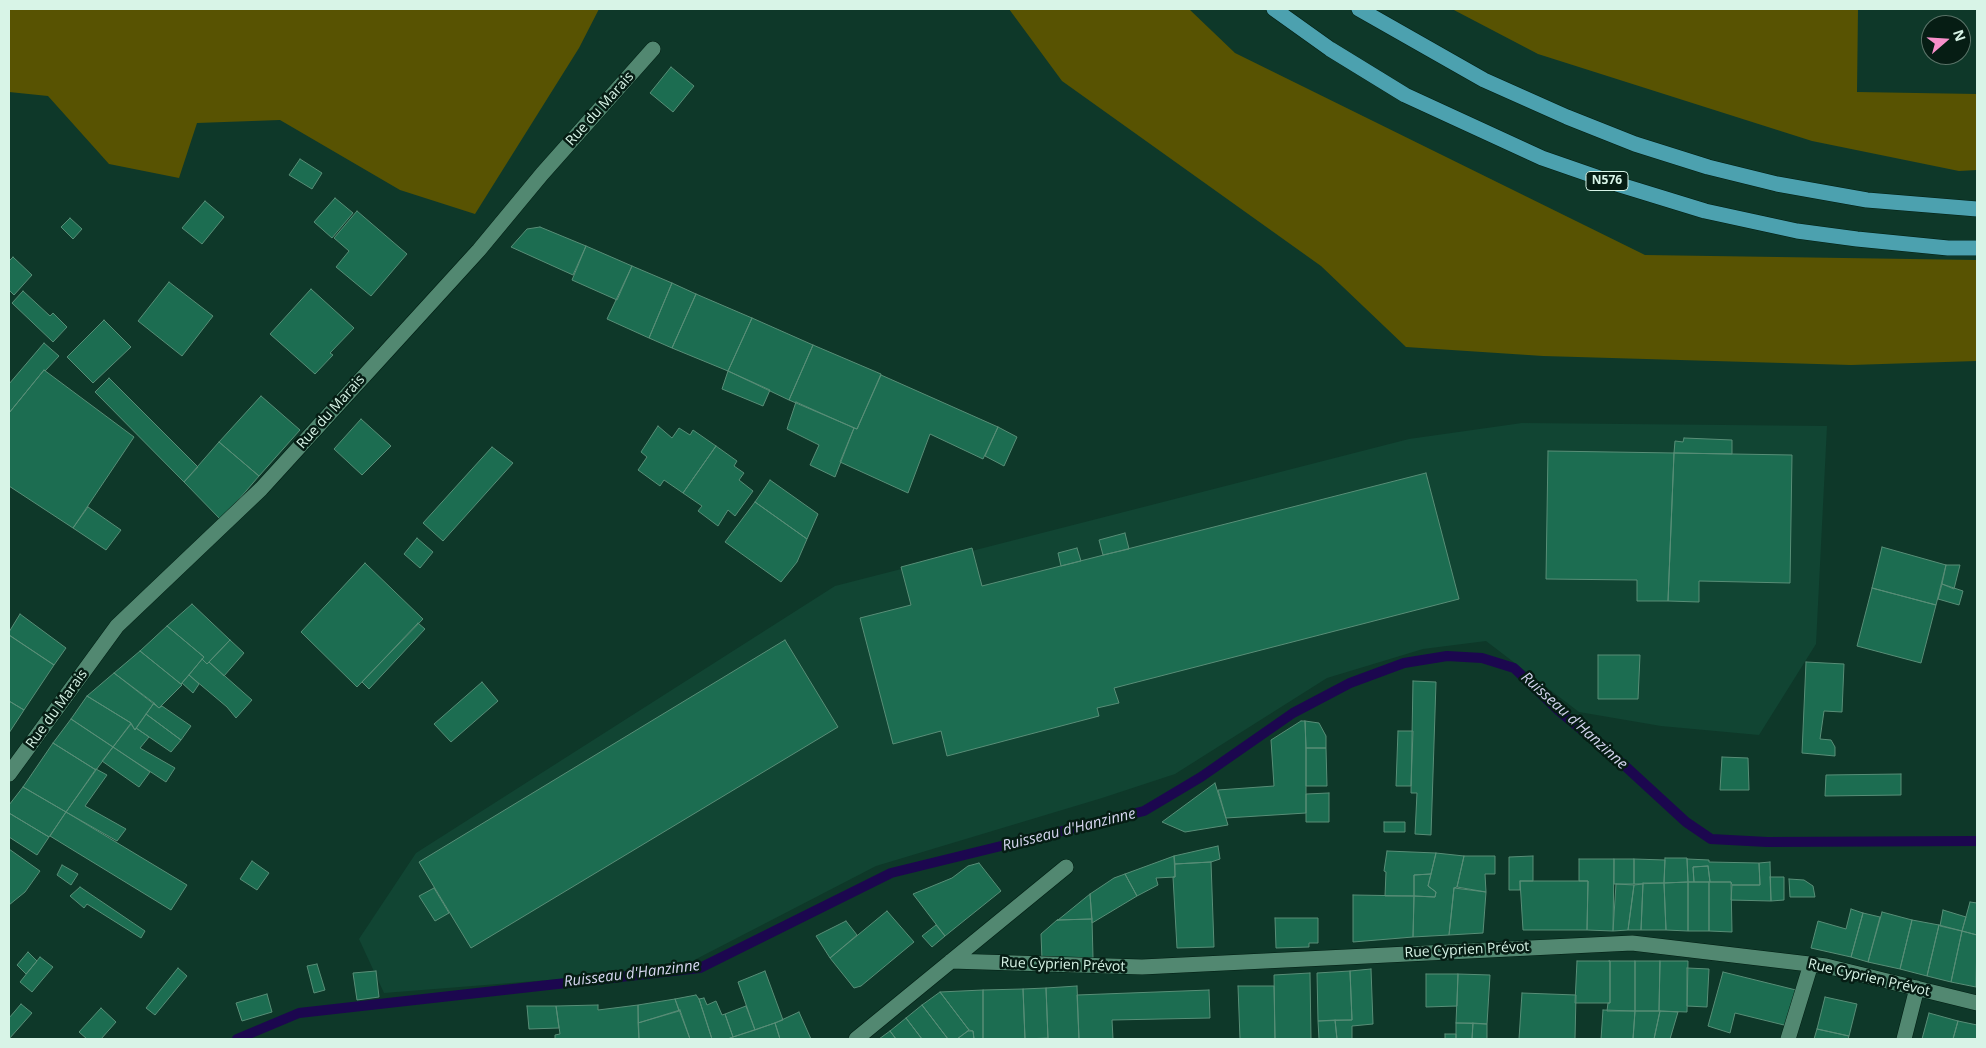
<!DOCTYPE html>
<meta charset="utf-8">
<style>
body{margin:0}
#map{position:relative;width:1986px;height:1048px;overflow:hidden;background:#0e3829;font-family:"Open Sans",sans-serif}
canvas{display:block}
.frame{position:absolute;inset:0;border:10px solid #d8f4e7;pointer-events:none}
.north{position:absolute;left:1921px;top:15px;width:50px;height:50px;box-sizing:border-box;background:#061d14;border:1px solid #5a7368;border-radius:50%;rotate:71deg;font-size:14px;font-weight:700;line-height:20px;text-align:center;color:#d8f4e7}
.north::after{content:'';display:block;margin:auto;width:18px;height:22px;background:#f890cb;clip-path:polygon(50% 0,100% 100%,50% 72%,0 100%)}
</style>
<div id="map">
<canvas width="1986" height="1048"></canvas>
<div class="frame"></div>
<div class="north">N</div>
</div>
<script>
const c = document.querySelector('canvas').getContext('2d');
c.lineJoin = 'round';
function fillPath(path, color) { c.fillStyle = color; c.fill(path, 'evenodd'); }
const poly = rows => new Path2D(rows.map(r => 'M' + r).join(''));
function stroke(path, color, width, dash) { c.strokeStyle = color; c.lineWidth = width; c.lineCap = dash ? 'butt' : 'round'; c.setLineDash(dash || []); c.stroke(path); }
function drawText(font, color, halo, rows, align = 'center') {
  c.font = font + ' "Open Sans",sans-serif'; c.lineWidth = 5; c.setLineDash([]); c.textBaseline = 'middle'; c.strokeStyle = halo; c.fillStyle = color; for (const [text, x, y, turn = 0] of rows) {
    c.save(); c.translate(x, y); c.rotate((+turn || 0) * Math.PI / 180); c.textAlign = isNaN(turn) ? turn : align; if (halo) c.strokeText(text, 0, 0); c.fillText(text, 0, 0); c.restore();
  }
}
fillPath(poly([
 [1522,423,1827,426,1816,644,1759,735,1661,726,1579,712,1486,641,1423,649,1327,678,1175,774,1102,798,876,866,675,970,384,993,359,939,416,853,835,586,1409,439]
]), '#114533');
fillPath(poly([
 [9,9,599,9,579,48,475,214,400,190,280,120,197,123,179,178,109,164,48,96,9,92],
 [1009,9,1189,9,1235,53,1645,255,1977,260,1977,361,1851,365,1543,356,1406,347,1321,266,1062,81],
 [1452,9,1858,9,1857,92,1977,94,1977,170,1959,171,1812,141,1538,54]
]), '#585302');
stroke(poly([
 [237,1039,299,1013,700,968,891,873,1144,811,1201,777,1293,713,1350,683,1404,663,1447,656,1482,658,1514,668,1559,711,1624,765,1686,822,1711,839,1767,842,1977,841]
]), '#1c074f', 10);
const building = poly([
 [671,67,694,86,673,112,650,93,671,67],
 [300,159,322,173,312,189,289,175,300,159],
 [335,198,353,213,332,238,314,222,335,198],
 [205,201,224,217,202,244,182,228,205,201],
 [357,211,407,254,371,296,336,267,349,251,334,238,357,211],
 [70,218,82,229,73,239,61,227,70,218],
 [540,227,586,246,573,275,511,247,527,229,540,227],
 [586,246,632,266,617,300,572,280,586,246],
 [13,257,32,275,14,295,9,290,9,261,13,257],
 [632,266,672,283,649,338,607,319,632,266],
 [169,282,213,316,182,356,138,321,169,282],
 [672,283,696,294,672,348,649,338,672,283],
 [311,289,354,328,330,353,333,355,315,374,270,334,311,289],
 [23,291,50,316,53,313,67,327,53,342,12,303,23,291],
 [696,294,752,318,728,371,672,348,696,294],
 [752,318,813,345,789,400,728,371,752,318],
 [104,320,131,347,93,383,67,357,104,320],
 [44,343,59,356,45,371,44,370,9,413,9,384,44,343],
 [813,345,881,374,857,429,789,400,813,345],
 [44,370,134,437,73,528,9,486,9,413,44,370],
 [728,371,770,390,763,406,722,389,728,371],
 [881,375,998,427,983,459,930,434,908,493,840,462,854,428,857,429,881,375],
 [109,378,198,467,184,482,95,392,109,378],
 [261,396,300,430,259,476,219,442,261,396],
 [796,402,854,428,835,477,810,465,819,445,787,429,796,402],
 [361,419,391,446,362,475,334,449,361,419],
 [658,426,672,438,679,428,690,435,693,430,716,446,683,493,664,480,660,486,638,470,647,457,641,452,658,426],
 [998,427,1017,437,1004,466,985,456,998,427],
 [1684,438,1732,440,1732,454,1674,453,1675,441,1683,442,1684,438],
 [219,442,259,476,221,520,184,482,219,442],
 [716,446,737,461,734,466,744,473,739,480,753,491,735,516,728,510,718,526,698,511,702,506,683,493,716,446],
 [492,447,513,463,443,541,423,523,492,447],
 [1548,451,1674,453,1668,601,1637,601,1637,580,1546,579,1548,451],
 [1674,453,1792,455,1790,583,1699,581,1699,602,1668,601,1674,453],
 [1426,473,1459,599,1114,688,1119,703,1097,708,1099,716,947,756,941,731,893,744,860,618,911,605,901,567,972,548,982,586,1426,473],
 [770,480,818,514,807,539,755,502,770,480],
 [755,502,807,539,797,562,781,582,725,542,755,502],
 [88,507,121,530,106,550,73,528,88,507],
 [1125,533,1129,549,1103,555,1099,540,1125,533],
 [417,538,433,552,420,568,404,554,417,538],
 [1882,547,1946,565,1936,605,1872,588,1882,547],
 [1077,548,1081,561,1061,566,1058,553,1077,548],
 [365,563,423,619,357,687,301,632,365,563],
 [1946,565,1960,565,1954,589,1942,584,1946,565],
 [1942,584,1963,591,1959,605,1938,599,1942,584],
 [1872,588,1936,605,1921,663,1857,646,1872,588],
 [192,604,230,640,207,664,202,659,204,657,167,626,192,604],
 [20,614,66,648,54,665,9,635,9,632,20,614],
 [418,623,425,629,369,689,362,682,418,623],
 [167,626,204,657,181,684,140,651,167,626],
 [9,635,54,665,24,710,9,701,9,635],
 [230,640,244,653,224,676,209,662,230,640],
 [785,640,838,727,471,948,419,862,785,640],
 [140,651,182,685,159,708,114,673,140,651],
 [1598,655,1640,655,1638,699,1598,699,1598,655],
 [202,659,207,664,209,662,252,700,236,718,227,707,189,675,202,659],
 [1806,662,1844,664,1842,712,1824,711,1820,739,1831,740,1835,747,1835,756,1802,753,1806,662],
 [114,673,154,703,135,730,131,723,87,696,114,673],
 [189,675,199,684,193,693,182,683,189,675],
 [1413,681,1436,682,1431,835,1415,834,1417,793,1411,793,1413,681],
 [482,682,498,701,451,742,434,724,482,682],
 [87,696,131,723,113,747,71,719,87,696],
 [9,701,24,710,9,733,9,701],
 [154,703,159,708,162,706,191,726,181,740,146,714,154,703],
 [146,714,181,740,171,752,136,728,146,714],
 [71,719,113,747,96,770,53,743,71,719],
 [1301,721,1305,721,1306,748,1306,813,1226,818,1218,790,1274,786,1271,740,1301,721],
 [1305,721,1319,723,1326,736,1326,748,1306,748,1305,721],
 [131,724,135,730,136,728,149,737,140,748,175,768,166,782,113,747,131,724],
 [1398,731,1413,731,1411,786,1396,786,1398,731],
 [53,743,96,770,66,812,23,787,53,743],
 [113,747,150,772,139,787,102,761,113,747],
 [1306,748,1326,748,1327,786,1306,786,1306,748],
 [1722,757,1748,758,1749,790,1720,790,1722,757],
 [96,769,107,775,85,806,126,829,117,841,66,812,96,769],
 [1901,774,1901,795,1825,796,1826,775,1901,774],
 [1215,783,1228,825,1185,832,1162,822,1215,783],
 [23,787,66,812,49,837,9,813,9,805,23,787],
 [1329,793,1329,822,1306,822,1306,794,1329,793],
 [66,812,187,885,171,910,50,836,66,812],
 [9,813,49,837,37,855,9,837,9,813],
 [1384,822,1405,822,1405,832,1384,832,1384,822],
 [1218,846,1220,859,1211,862,1175,864,1174,856,1218,846],
 [9,849,40,871,25,892,9,905,9,849],
 [1387,851,1436,853,1431,874,1414,875,1414,896,1385,896,1386,872,1384,871,1387,851],
 [1436,853,1464,856,1457,887,1454,888,1449,935,1413,937,1414,896,1435,897,1436,892,1428,886,1436,853],
 [1174,856,1175,877,1156,878,1158,885,1137,896,1125,874,1174,856],
 [1464,856,1495,856,1495,874,1485,874,1486,892,1457,887,1464,856],
 [1533,856,1533,881,1520,881,1520,890,1509,890,1509,857,1533,856],
 [1665,858,1687,858,1688,882,1664,883,1665,858],
 [1579,859,1614,859,1613,931,1587,930,1588,881,1579,881,1579,859],
 [1614,859,1634,859,1634,884,1614,884,1614,859],
 [1634,859,1665,860,1664,883,1634,884,1634,859],
 [1687,859,1709,860,1709,862,1759,863,1760,885,1732,885,1731,882,1710,882,1708,866,1693,867,1694,882,1688,882,1687,859],
 [252,861,269,873,257,890,240,879,252,861],
 [1211,862,1214,947,1177,948,1173,877,1175,877,1175,864,1211,862],
 [1770,862,1771,901,1731,900,1732,885,1760,885,1759,863,1770,862],
 [979,863,1001,891,945,936,913,894,952,878,968,866,979,863],
 [62,865,78,874,71,885,57,875,62,865],
 [1708,866,1710,882,1694,882,1693,867,1708,866],
 [1125,874,1137,896,1092,923,1090,894,1114,878,1125,874],
 [1431,874,1428,886,1436,892,1435,897,1414,896,1414,875,1431,874],
 [1770,877,1784,877,1784,900,1771,901,1770,877],
 [1789,879,1804,880,1813,886,1815,897,1790,897,1789,879],
 [1520,881,1588,881,1587,930,1523,930,1520,881],
 [1688,882,1709,882,1709,931,1688,931,1688,882],
 [1688,882,1688,931,1666,930,1664,883,1688,882],
 [1709,882,1731,882,1732,932,1709,931,1709,882],
 [1643,883,1664,883,1666,930,1641,930,1643,883],
 [1616,884,1634,885,1628,930,1613,931,1616,884],
 [1643,884,1641,930,1628,930,1634,885,1643,884],
 [80,887,145,931,141,938,87,904,84,908,70,896,80,887],
 [434,888,449,913,435,921,419,896,434,888],
 [1454,888,1486,892,1483,933,1449,935,1454,888],
 [1090,894,1092,919,1057,920,1058,920,1090,894],
 [1353,895,1414,896,1413,937,1353,942,1353,895],
 [1970,902,1977,903,1977,935,1962,931,1970,902],
 [1851,909,1863,913,1851,957,1811,948,1818,921,1846,929,1851,909],
 [1943,910,1966,917,1962,931,1940,926,1943,910],
 [887,911,914,942,861,986,854,988,830,958,887,911],
 [1882,912,1912,920,1900,969,1868,962,1882,912],
 [1863,913,1880,917,1868,962,1851,957,1863,913],
 [1275,918,1318,918,1318,943,1309,943,1309,947,1276,948,1275,918],
 [1092,919,1093,958,1042,960,1041,934,1057,920,1092,919],
 [1912,920,1939,925,1927,976,1900,969,1912,920],
 [846,921,857,935,830,958,816,936,846,921],
 [936,925,945,936,932,947,922,936,936,925],
 [1939,925,1962,931,1951,982,1927,976,1939,925],
 [1962,931,1977,935,1976,987,1951,982,1962,931],
 [28,952,37,961,26,974,17,965,28,952],
 [40,957,53,967,32,992,20,982,40,957],
 [1577,961,1610,961,1610,1003,1575,1003,1577,961],
 [1609,961,1635,961,1635,1011,1607,1011,1608,1003,1610,1003,1610,961,1609,961],
 [1635,961,1660,961,1659,1011,1635,1011,1635,961],
 [1660,961,1688,961,1687,1012,1659,1011,1660,961],
 [317,964,325,990,314,993,307,966,317,964],
 [178,968,187,976,155,1015,146,1008,178,968],
 [1687,968,1709,969,1707,1007,1687,1006,1687,968],
 [1371,969,1373,1024,1352,1026,1352,1039,1337,1039,1335,1020,1352,1020,1350,971,1371,969],
 [376,971,379,997,357,1000,353,973,376,971],
 [765,971,783,1020,755,1030,738,982,765,971],
 [1350,971,1352,1020,1318,1021,1317,973,1350,971],
 [1723,972,1796,990,1788,1026,1735,1013,1730,1033,1708,1026,1723,972],
 [1310,973,1311,1039,1275,1039,1274,975,1310,973],
 [1426,974,1458,974,1457,1006,1426,1007,1426,974],
 [1458,974,1490,975,1487,1024,1456,1023,1458,974],
 [1077,986,1079,1039,1048,1039,1046,988,1077,986],
 [1238,986,1274,986,1275,1039,1240,1039,1238,986],
 [1046,988,1048,1038,1025,1039,1023,989,1046,988],
 [1023,989,1025,1039,983,1039,983,990,1023,989],
 [983,990,983,1039,974,1039,973,1031,969,1030,940,992,983,990],
 [1209,990,1210,1018,1112,1020,1113,1039,1079,1039,1077,995,1209,990],
 [940,992,969,1030,957,1039,948,1039,922,1005,940,992],
 [1522,993,1576,995,1575,1039,1519,1039,1522,993],
 [267,994,272,1012,242,1021,236,1003,267,994],
 [696,995,699,999,712,1039,690,1039,675,999,696,995],
 [1825,997,1857,1004,1849,1036,1817,1029,1825,997],
 [704,998,707,1005,716,1001,722,1015,725,1014,733,1037,727,1039,712,1039,699,999,704,998],
 [675,999,679,1011,638,1023,638,1005,675,999],
 [21,1004,32,1013,9,1039,9,1018,21,1004],
 [598,1005,598,1010,638,1005,639,1039,555,1039,555,1035,560,1034,556,1006,598,1005],
 [922,1005,948,1039,922,1039,906,1018,922,1005],
 [527,1006,556,1006,559,1028,529,1029,527,1006],
 [746,1006,755,1030,733,1037,725,1014,746,1006],
 [101,1008,116,1022,101,1039,87,1039,79,1032,101,1008],
 [680,1010,690,1039,639,1039,638,1023,680,1010],
 [1603,1010,1635,1011,1633,1039,1601,1039,1603,1010],
 [1635,1011,1660,1011,1654,1039,1633,1039,1635,1011],
 [1660,1011,1678,1012,1670,1039,1654,1039,1660,1011],
 [799,1012,811,1039,780,1039,775,1023,799,1012],
 [1929,1013,1958,1021,1953,1039,1922,1039,1929,1013],
 [906,1018,922,1039,896,1039,890,1031,906,1018],
 [1335,1020,1337,1039,1319,1039,1318,1021,1335,1020],
 [1958,1021,1977,1025,1977,1039,1953,1039,1958,1021],
 [775,1023,780,1039,730,1039,730,1038,775,1023],
 [1456,1023,1473,1023,1472,1039,1456,1039,1456,1023],
 [1473,1023,1487,1024,1487,1039,1472,1039,1473,1023],
 [1817,1029,1849,1036,1848,1039,1814,1039,1817,1029],
 [890,1031,896,1039,879,1039,890,1031],
 [968,1031,973,1031,974,1039,957,1039,968,1031],
 [1445,1034,1456,1034,1456,1039,1445,1039,1445,1034]
]);
fillPath(building, '#1c6d51');
stroke(building, '#588e77', 1);
const minor = poly([
 [9,774,117,626,261,489,479,250,542,174,653,49],
 [951,961,1142,967,1632,943,1826,966,1977,1003],
 [856,1039,1066,867],
 [1788,1039,1811,964],
 [1904,1039,1917,988]
]);
const major = poly([
 [1274,9,1330,49,1405,95,1542,158,1617,184,1705,211,1797,231,1857,239,1948,248,1977,248],
 [1359,9,1484,80,1567,117,1635,144,1708,167,1777,184,1867,200,1977,209]
]);
stroke(minor, '#021e13', 16);
stroke(major, '#021e13', 16);
stroke(minor, '#528871', 15);
stroke(major, '#4ca1af', 15);
for (const [x, y, w] of [
 [1607,181,42]
]) { const box = new Path2D(); box.roundRect(x - w / 2, y - 9.5, w, 19, 4); c.fillStyle = '#061d14'; c.fill(box); stroke(box, '#d8f4e7', 1); }
drawText('bold 12px', '#d8f4e7', null, [
 ["N576",1607,181]
]);
drawText('14px', '#d8f4e7', '#061d14', [
 ["Rue du Marais",600,109,-48],
 ["Rue du Marais",331,412,-48],
 ["Rue du Marais",57,709,-54],
 ["Rue Cyprien Prévot",1467,950,-3],
 ["Rue Cyprien Prévot",1063,965,2],
 ["Rue Cyprien Prévot",1869,978,13]
]);
drawText('italic 15px', '#d6d6f0', '#061d14', [
 ["Ruisseau d'Hanzinne",1574,721,42],
 ["Ruisseau d'Hanzinne",1069,830,-14],
 ["Ruisseau d'Hanzinne",632,974,-7]
]);
</script>
